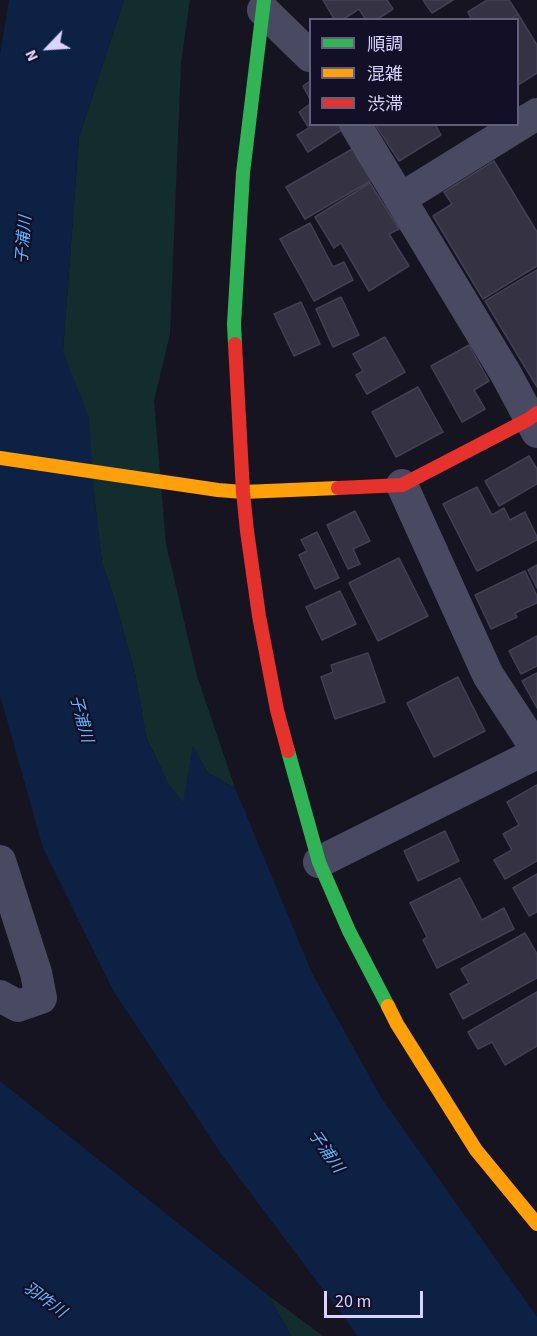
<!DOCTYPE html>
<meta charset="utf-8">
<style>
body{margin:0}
#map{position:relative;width:537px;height:1336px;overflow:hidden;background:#161421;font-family:"Source Sans 3","Noto Sans JP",sans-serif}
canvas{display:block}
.legend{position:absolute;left:309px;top:18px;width:210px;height:108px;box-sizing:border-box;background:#130f26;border:2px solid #625e7d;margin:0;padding:8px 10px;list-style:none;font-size:18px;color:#d9d4ff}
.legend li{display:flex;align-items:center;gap:12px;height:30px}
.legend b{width:30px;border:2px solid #625e7d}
.north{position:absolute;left:18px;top:18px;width:60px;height:60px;-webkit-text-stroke:4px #130f26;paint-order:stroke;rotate:245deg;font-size:16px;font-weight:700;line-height:24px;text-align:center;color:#d9d4ff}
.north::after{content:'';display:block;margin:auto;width:21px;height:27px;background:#d9d4ff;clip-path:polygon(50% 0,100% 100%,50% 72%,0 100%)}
.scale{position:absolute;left:324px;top:1291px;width:99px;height:27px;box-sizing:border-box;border:3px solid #d9d4ff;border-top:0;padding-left:8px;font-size:18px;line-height:21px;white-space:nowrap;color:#d9d4ff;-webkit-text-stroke:4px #130f26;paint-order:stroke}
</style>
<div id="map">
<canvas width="537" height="1336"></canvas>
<ul class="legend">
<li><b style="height:8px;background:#30b455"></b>順調</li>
<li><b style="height:8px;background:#ff9f0a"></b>混雑</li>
<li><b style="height:8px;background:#e5322d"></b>渋滞</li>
</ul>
<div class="north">N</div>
<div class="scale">20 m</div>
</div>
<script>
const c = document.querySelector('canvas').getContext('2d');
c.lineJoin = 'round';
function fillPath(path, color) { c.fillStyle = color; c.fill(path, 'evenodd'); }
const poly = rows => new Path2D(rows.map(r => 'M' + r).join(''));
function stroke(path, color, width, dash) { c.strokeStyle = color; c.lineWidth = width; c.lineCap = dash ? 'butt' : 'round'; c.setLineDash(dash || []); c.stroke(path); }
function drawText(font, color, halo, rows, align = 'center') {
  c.font = font + ' "Source Sans 3","Noto Sans JP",sans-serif'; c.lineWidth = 4.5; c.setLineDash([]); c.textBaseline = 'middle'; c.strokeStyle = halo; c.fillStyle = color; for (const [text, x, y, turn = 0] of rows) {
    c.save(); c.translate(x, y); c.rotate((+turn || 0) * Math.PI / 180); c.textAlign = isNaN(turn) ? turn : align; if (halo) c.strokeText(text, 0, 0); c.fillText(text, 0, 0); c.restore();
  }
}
fillPath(poly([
 [124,0,190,0,181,63,170,334,154,401,166,544,197,676,235,788,208,773,193,747,184,804,169,785,146,737,135,673,113,594,102,563,94,494,63,351,79,137],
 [269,1296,323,1336,291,1336]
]), '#132c2d');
fillPath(poly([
 [9,0,124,0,79,137,63,351,89,418,94,494,102,563,113,594,135,673,146,737,169,785,183,803,193,746,208,773,235,788,312,973,382,1099,537,1317,537,1336,358,1336,222,1155,114,992,43,848,0,695,0,55],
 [0,1081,269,1296,291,1336,0,1336]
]), '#0d2144');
const building = poly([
 [323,0,387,0,393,9,376,20,366,20,359,9,342,20,335,20,323,0],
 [423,0,453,0,432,13,423,0],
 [487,0,509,0,518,14,509,20,472,20,468,12,487,0],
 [518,14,537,45,537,73,518,85,518,20,509,20,518,14],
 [310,81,310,99,303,86,310,81],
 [310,104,310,124,341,124,343,129,308,152,297,135,309,128,299,112,310,104],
 [375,124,435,124,441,135,399,161,375,124],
 [354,148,372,180,305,219,286,187,354,148],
 [494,161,537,232,537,266,483,299,433,216,452,204,444,192,494,161],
 [370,183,399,229,389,234,409,266,369,291,341,243,334,248,315,217,370,183],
 [310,223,333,267,344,262,353,280,314,301,280,239,310,223],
 [537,270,537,387,485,301,537,270],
 [341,297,359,335,333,347,316,309,341,297],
 [301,302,320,344,294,356,274,314,301,302],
 [385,337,405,372,367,394,356,375,363,371,353,354,385,337],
 [469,345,489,381,474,390,485,409,462,422,431,366,469,345],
 [418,387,443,432,396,457,372,412,418,387],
 [529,456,537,469,537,484,499,506,485,481,529,456],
 [477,487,492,515,504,508,510,520,525,512,537,537,537,540,477,571,443,504,477,487],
 [355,511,370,541,353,549,360,564,348,569,327,525,355,511],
 [317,532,339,578,315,589,299,555,307,551,301,540,317,532],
 [399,558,428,616,378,641,349,583,399,558],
 [537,565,537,588,528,570,537,565],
 [525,571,537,596,537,603,515,613,517,617,491,629,475,595,525,571],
 [340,591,356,624,322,640,306,607,340,591],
 [537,636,537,666,521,674,509,651,537,636],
 [368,653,385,702,335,719,321,677,333,672,331,665,368,653],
 [537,673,537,708,522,681,537,673],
 [458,677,485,731,434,757,407,703,458,677],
 [537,785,537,861,505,879,494,860,512,850,503,834,519,825,507,802,537,785],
 [445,831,459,861,418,881,404,851,445,831],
 [537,874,537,912,529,916,513,888,537,874],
 [460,878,482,920,504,908,514,929,437,968,423,940,427,937,410,903,460,878],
 [525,933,537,954,537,978,463,1019,450,994,469,983,461,969,525,933],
 [537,992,537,1046,505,1065,492,1042,478,1049,468,1032,537,992]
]);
fillPath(building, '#343243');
stroke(building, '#433f54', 1.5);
stroke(poly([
 [263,10,310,56],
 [355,124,506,374,537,432],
 [400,199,537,114],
 [402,485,488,675,537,750],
 [0,861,36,973,41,998,18,1006,0,996],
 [319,862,537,753]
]), '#4a4962', 32);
stroke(poly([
 [235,344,234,324,243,173,264,0],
 [288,751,319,862,349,931,388,1006]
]), '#30b455', 14);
stroke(poly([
 [0,458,218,490,243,492,338,488],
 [388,1006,397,1024,476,1150,537,1224]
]), '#ff9f0a', 14);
stroke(poly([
 [235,344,243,492,247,531,259,616,277,710,288,751],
 [338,488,402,485,529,419,537,413]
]), '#e5322d', 14);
drawText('italic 16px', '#62b6ff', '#130f26', [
 ["子浦川",25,240,-85],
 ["子浦川",80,719,75],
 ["子浦川",325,1152,55],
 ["羽咋川",44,1301,36]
]);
</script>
